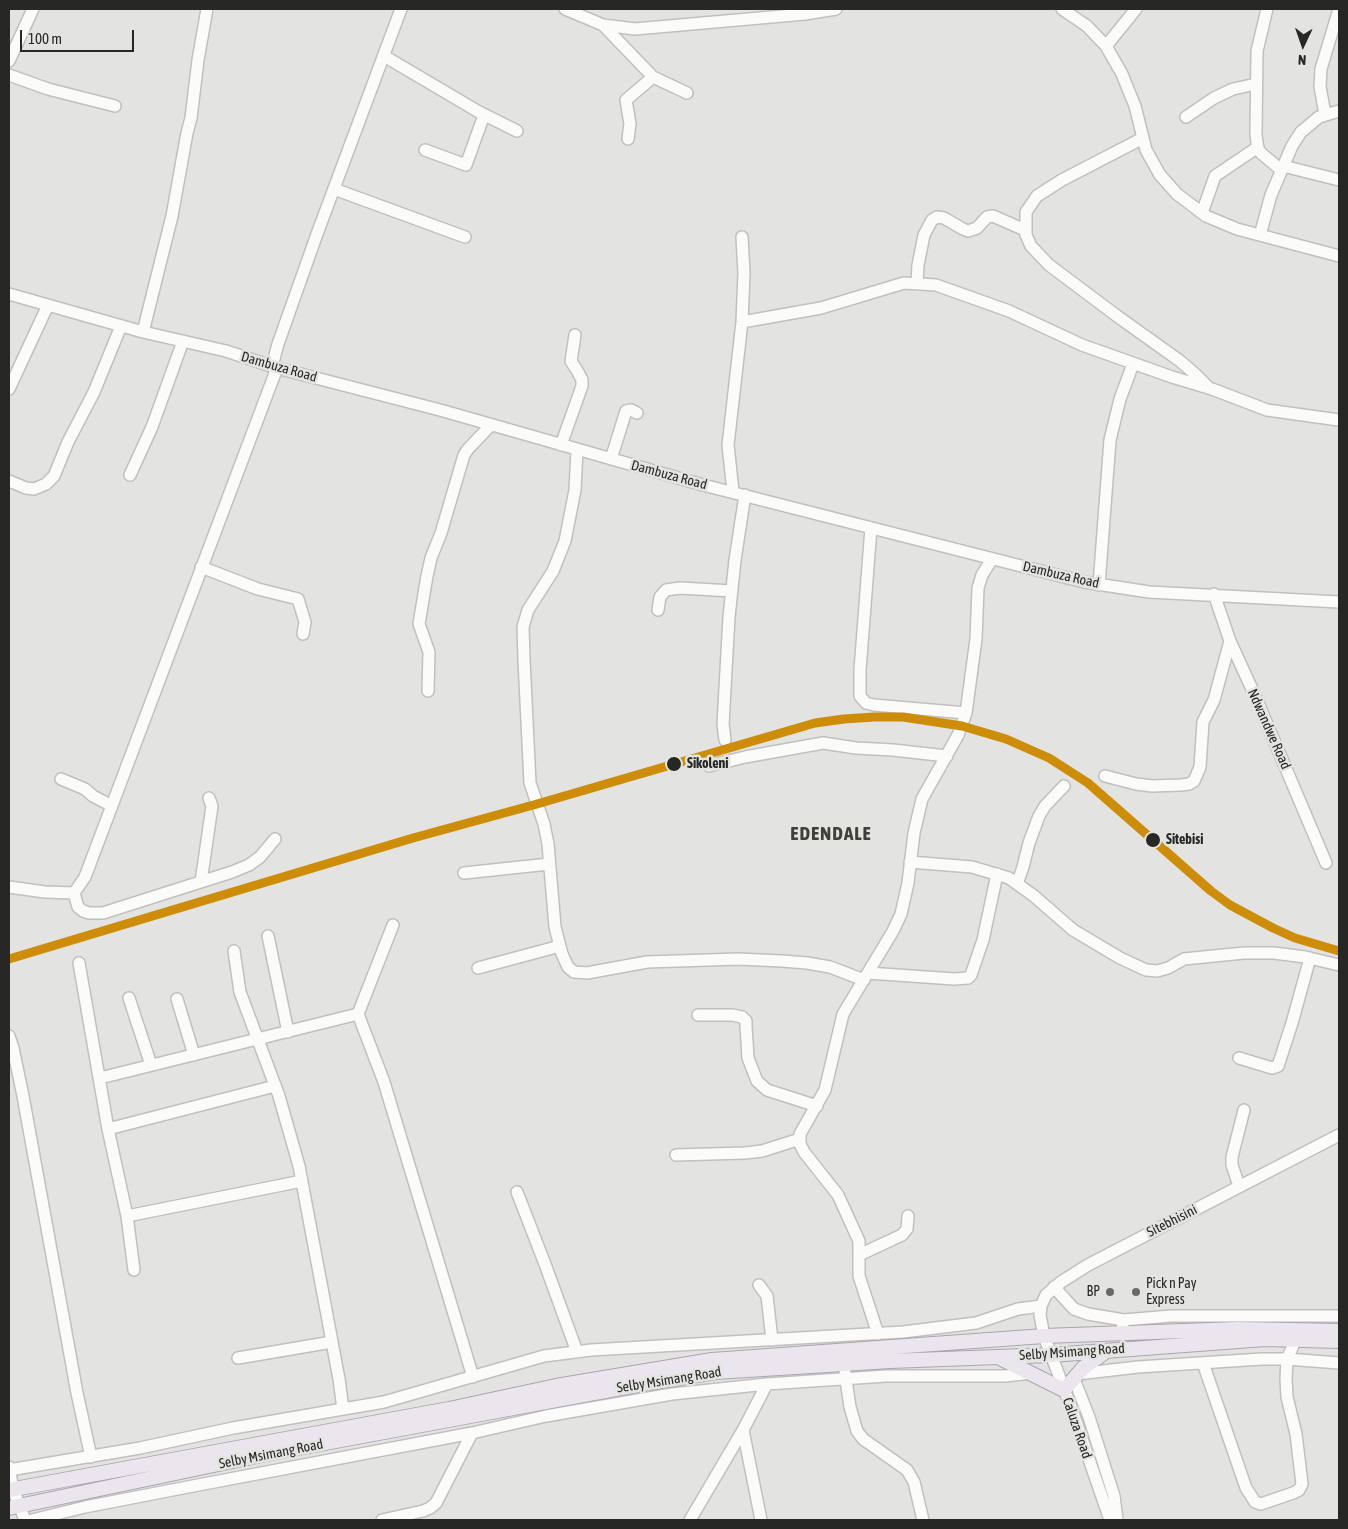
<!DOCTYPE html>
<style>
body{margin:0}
#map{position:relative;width:1348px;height:1529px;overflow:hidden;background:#e3e3e1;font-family:"Asap Condensed",sans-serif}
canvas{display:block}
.frame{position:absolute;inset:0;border:10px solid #272726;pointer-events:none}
.north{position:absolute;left:1278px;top:20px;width:50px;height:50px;-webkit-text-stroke:4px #e4e4e0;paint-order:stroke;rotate:183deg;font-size:14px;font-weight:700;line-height:20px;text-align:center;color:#272726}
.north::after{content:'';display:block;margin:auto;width:18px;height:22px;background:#272726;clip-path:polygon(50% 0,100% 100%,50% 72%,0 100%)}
.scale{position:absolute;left:20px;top:30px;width:114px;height:22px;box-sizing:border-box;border:2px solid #272726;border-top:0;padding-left:6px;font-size:15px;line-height:18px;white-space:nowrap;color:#272726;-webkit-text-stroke:4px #e4e4e0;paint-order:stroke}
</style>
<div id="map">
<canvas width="1348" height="1529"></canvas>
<div class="frame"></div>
<div class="north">N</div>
<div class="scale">100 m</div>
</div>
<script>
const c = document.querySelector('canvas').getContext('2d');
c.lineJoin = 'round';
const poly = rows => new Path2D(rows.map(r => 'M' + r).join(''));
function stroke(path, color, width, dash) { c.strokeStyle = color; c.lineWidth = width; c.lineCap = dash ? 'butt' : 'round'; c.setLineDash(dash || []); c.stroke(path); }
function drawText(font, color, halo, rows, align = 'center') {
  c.font = font + ' "Asap Condensed",sans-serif'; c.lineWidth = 5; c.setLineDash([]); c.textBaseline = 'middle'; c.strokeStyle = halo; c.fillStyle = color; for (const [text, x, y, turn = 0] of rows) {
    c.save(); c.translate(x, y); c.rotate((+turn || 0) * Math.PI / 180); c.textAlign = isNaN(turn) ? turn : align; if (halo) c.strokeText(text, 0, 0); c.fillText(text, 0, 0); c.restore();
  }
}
const minor = poly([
 [565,9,603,25,635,29,805,14,836,9],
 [1062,9,1087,26,1106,46,1122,74,1128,89,1135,106,1146,150,1160,175,1177,194,1206,216,1237,229,1339,256],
 [1267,9,1257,51,1256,135,1258,149,1261,153,1281,170],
 [603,25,653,77,687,93],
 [1106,46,1136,9],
 [384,56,479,112,517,131],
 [9,61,33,9],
 [9,75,48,89,115,106],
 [1325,114,1320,87,1321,69,1339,9],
 [1186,117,1214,98,1233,89,1256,84],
 [1143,138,1062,180,1037,196,1026,212,1026,235,1031,246,1049,265,1117,316,1180,361,1195,374,1207,386],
 [628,139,630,124,626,100,653,77],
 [425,150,466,165,484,115],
 [1283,166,1339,180],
 [334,189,465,237],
 [1202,213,1215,176,1258,147],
 [1260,235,1271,195,1292,146,1301,132,1319,117,1339,111],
 [917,282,918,265,924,235,932,220,937,217,944,218,963,229,968,231,977,228,987,217,993,216,1025,230],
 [9,294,143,332,226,351,277,368,440,410,703,485,1084,582,1149,592,1339,602],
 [742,322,821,308,904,283,936,285,1009,311,1082,345,1172,377,1212,389,1267,410,1339,420],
 [143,332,172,216,187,133,191,118,198,60,207,9],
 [272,366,278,344,317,234,401,9],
 [9,389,48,305],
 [561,445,582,386,582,380,578,372,571,361,575,335],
 [577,450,575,490,565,541,553,571,528,610,523,627,524,660,530,783,544,824,548,844,555,927,562,954,568,967,574,972,587,973,647,962,738,959,782,961,807,963,830,967,864,980],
 [611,459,626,411,631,410,637,413],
 [130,475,152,427,183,341],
 [9,481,26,488,34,489,46,484,54,476,68,442,94,392,121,326],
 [733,491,728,445,742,322,744,273,742,237],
 [871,528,860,670,860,696,866,703,874,705,966,713],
 [201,567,258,589,298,599,305,622,303,634],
 [1099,585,1110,440,1120,399,1133,364],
 [1214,594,1230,641,1256,698,1326,863],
 [658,610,660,597,666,590,680,588,732,591],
 [428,691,429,652,419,624,427,576,431,558,441,533,464,455,468,449,491,425],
 [725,740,723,724,729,617,735,560,745,495],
 [709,766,745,757,823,743,856,748,893,750,947,756],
 [1105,776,1136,784,1152,786,1181,785,1189,784,1194,781,1200,767,1203,722,1214,700,1230,641],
 [61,779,85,789,93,796,112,806],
 [910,862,972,867,1009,878,1034,896,1073,930,1120,958,1146,970,1157,971,1168,968,1184,959,1244,953,1274,953,1305,957,1339,965],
 [464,873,549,864],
 [201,882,212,806,209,798],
 [1017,884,1023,867,1029,843,1039,816,1045,806,1064,786],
 [9,887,45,892,74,893,85,877,277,368],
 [74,893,78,907,83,911,89,913,103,913,232,872,249,865,260,857,275,839],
 [393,925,358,1014,384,1082,473,1377],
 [268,936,288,1032],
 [234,951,240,992,279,1096,299,1166,339,1379,343,1409],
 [79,963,108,1129,127,1216,134,1270],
 [478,968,560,946],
 [868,973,954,979,968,978,971,975,983,940,997,874],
 [129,998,151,1065],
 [177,999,194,1055],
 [698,1015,732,1015,742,1017,746,1021,746,1026,748,1058,757,1081,767,1090,817,1106],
 [9,1036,13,1048,23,1096,77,1393,91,1457],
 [1239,1058,1272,1068,1278,1066,1292,1023,1310,958],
 [100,1078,358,1014],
 [108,1129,275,1086],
 [676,1155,745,1153,762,1151,800,1139],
 [1239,1186,1232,1165,1232,1157,1244,1110],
 [517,1192,545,1264,577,1352],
 [127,1216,302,1181],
 [859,1255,902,1235,907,1229,908,1216],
 [759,1285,767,1296,772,1340],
 [1054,1287,1074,1309,1088,1314,1124,1320],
 [1121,1333,1124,1320,1171,1316,1339,1316],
 [878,1334,859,1276,859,1241,838,1195,804,1152,800,1144,800,1134,825,1090,843,1014,893,931,901,914,908,883,914,833,922,799,958,735,966,713,976,639,978,588,982,575,992,559],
 [238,1358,332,1342],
 [1203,1363,1246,1488,1255,1502,1261,1504,1293,1493,1299,1490,1302,1484,1296,1434,1287,1397,1286,1379,1287,1359,1296,1339],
 [845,1373,850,1407,857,1431,863,1439,907,1470,914,1482,923,1520],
 [1077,1374,1138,1367,1262,1359,1287,1359,1339,1363],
 [1074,1379,1089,1417,1114,1496,1117,1520],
 [743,1430,761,1520],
 [9,1467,13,1489,25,1520],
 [9,1470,140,1448,233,1428,384,1402,544,1356,591,1350,903,1332,976,1323,1018,1309,1041,1306],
 [32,1520,85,1507,193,1486,472,1433,546,1416,672,1394,767,1384,886,1376,1005,1376,1032,1373],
 [382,1520,423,1511,430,1508,436,1503,472,1433],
 [690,1520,743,1430,767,1384],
 [1110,1520,1072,1410,1044,1336,1040,1315,1041,1306,1046,1295,1061,1282,1088,1265,1339,1135]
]);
const major = poly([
 [1002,1359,1064,1390,1083,1368,1105,1352],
 [9,1490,449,1409,556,1386,712,1360,1044,1336,1238,1329,1339,1331],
 [9,1508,271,1453,648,1383,716,1372,890,1361,1051,1355,1265,1339,1339,1341]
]);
stroke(minor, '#c1c0bf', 14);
stroke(major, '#aba4b1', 16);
stroke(minor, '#fbfbfa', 11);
stroke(major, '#ebe6ee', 14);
stroke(poly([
 [9,959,413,838,537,804,815,723,844,719,874,717,903,717,962,726,1006,739,1049,758,1088,783,1211,891,1230,905,1273,928,1295,938,1339,951]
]), '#cd8d08', 9);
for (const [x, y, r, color] of [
 [674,764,8,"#272726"],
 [1153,840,8,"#272726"],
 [1110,1292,5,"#696967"],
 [1136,1292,5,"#696967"]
]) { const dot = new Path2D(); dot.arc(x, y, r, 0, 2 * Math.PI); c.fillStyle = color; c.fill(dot); stroke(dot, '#e4e4e0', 2); }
drawText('14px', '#272726', '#e4e4e0', [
 ["Dambuza Road",279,367,16],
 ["Dambuza Road",669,475,15],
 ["Dambuza Road",1061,575,13],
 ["Ndwandwe Road",1269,729,66],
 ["Sitebhisini",1172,1221,-27],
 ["Selby Msimang Road",1072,1352,-4],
 ["Selby Msimang Road",669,1380,-9],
 ["Caluza Road",1077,1428,71],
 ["Selby Msimang Road",271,1454,-11]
]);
drawText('bold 14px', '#272726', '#e4e4e0', [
 ["Sikoleni",687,764],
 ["Sitebisi",1166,840]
], 'left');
drawText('14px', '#272726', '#e4e4e0', [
 ["Pick n Pay",1146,1284],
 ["Express",1146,1300],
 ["BP",1100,1292,"right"]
], 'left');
c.letterSpacing = '1px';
drawText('bold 19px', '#3f3f3c', '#e4e4e0', [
 ["EDENDALE",831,834]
]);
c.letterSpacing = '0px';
</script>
